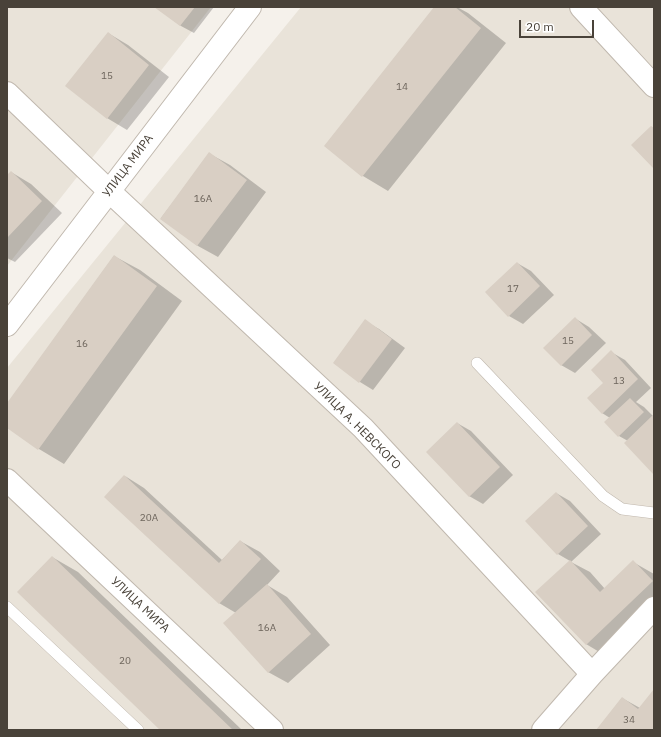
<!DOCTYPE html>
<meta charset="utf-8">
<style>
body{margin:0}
#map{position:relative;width:661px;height:737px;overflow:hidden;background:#f5f1eb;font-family:"IBM Plex Sans",sans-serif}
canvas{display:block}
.frame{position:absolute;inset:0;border:8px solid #494239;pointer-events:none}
.scale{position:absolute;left:519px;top:20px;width:75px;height:18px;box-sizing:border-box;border:2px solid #494239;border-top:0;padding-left:5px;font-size:12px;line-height:14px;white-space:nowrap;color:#494239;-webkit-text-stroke:3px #fff;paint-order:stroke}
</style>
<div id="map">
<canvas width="661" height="737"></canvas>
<div class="frame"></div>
<div class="scale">20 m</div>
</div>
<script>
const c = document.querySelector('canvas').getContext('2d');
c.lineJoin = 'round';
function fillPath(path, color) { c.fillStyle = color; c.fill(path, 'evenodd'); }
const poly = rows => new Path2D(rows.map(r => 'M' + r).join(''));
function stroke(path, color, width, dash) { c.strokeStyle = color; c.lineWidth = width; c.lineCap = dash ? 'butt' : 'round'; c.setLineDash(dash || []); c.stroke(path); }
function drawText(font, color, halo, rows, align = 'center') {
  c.font = font + ' "IBM Plex Sans",sans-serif'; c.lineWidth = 3; c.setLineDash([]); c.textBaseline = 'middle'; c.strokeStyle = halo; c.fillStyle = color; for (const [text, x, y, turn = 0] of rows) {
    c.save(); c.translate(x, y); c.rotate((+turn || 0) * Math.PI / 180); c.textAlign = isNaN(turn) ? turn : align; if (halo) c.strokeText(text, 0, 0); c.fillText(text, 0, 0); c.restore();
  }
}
fillPath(poly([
 [7,7,211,7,7,266],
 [301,7,654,7,654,730,7,730,7,368]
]), '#e9e3d9');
fillPath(poly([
 [156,7,214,7,194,33,181,26],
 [436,7,457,7,468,13,506,43,388,191,363,176,325,146],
 [108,33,128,45,169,77,127,130,107,118],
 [210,154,230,165,266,192,218,257,198,246,161,218],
 [11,172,31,184,62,213,15,262,7,258,7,176],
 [114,256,140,270,182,301,64,464,39,449,7,427,7,405],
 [517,263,531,271,554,295,523,324,509,316],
 [576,319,589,327,606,343,575,373,561,365],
 [365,321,379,329,405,348,373,390,360,382,334,363],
 [611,352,625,360,651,388,636,402,644,407,654,417,654,473,628,441,619,436,610,418,602,413,604,383],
 [457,423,471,431,513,475,483,504,469,496],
 [125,476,144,488,222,560,240,541,260,552,280,571,267,585,287,597,330,645,288,683,268,672,236,613,219,603],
 [556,493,570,501,601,534,571,562,590,572,605,589,633,562,654,574,654,610,606,656,586,644,570,561,558,554],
 [52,557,78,572,242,730,161,730],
 [654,691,654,730,597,730,622,698,640,708]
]), '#0003');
fillPath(poly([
 [154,7,195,7,180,26],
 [434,7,455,7,481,28,362,177,324,146],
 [108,32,149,65,107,119,65,86],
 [651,126,654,128,654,169,631,145],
 [209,152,247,180,197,246,160,219],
 [11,171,42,201,7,238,7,175],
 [114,255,157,286,38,450,7,428,7,403],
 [517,262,540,286,508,317,485,292],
 [575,317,592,335,561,366,543,348],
 [365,319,392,339,359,383,333,363],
 [611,350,638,379,602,414,587,398,603,383,591,370],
 [630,398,644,412,618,437,604,422],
 [654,414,654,475,624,443],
 [457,422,500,467,469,497,426,452],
 [124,475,219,563,240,540,261,559,219,604,104,497],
 [556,492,588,526,557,555,525,521],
 [52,556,233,730,160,730,17,592],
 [570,560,600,592,633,560,653,581,586,645,535,592],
 [267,584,311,634,268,673,223,623],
 [654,689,654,730,596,730,622,697,638,709]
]), '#d9cfc4');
const lane = poly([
 [477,363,603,496,622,509,654,513],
 [7,607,138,730]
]);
const street = poly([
 [581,7,654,86],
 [7,93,109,191,363,428,592,674],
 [7,325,250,7],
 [7,480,272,730],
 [543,730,592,674,654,608]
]);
stroke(lane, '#c0b8ae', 12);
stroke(street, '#c0b8ae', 24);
stroke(lane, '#fff', 11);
stroke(street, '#fff', 22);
drawText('10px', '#6d655c', null, [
 ["15",107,76],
 ["14",402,87],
 ["16А",203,199],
 ["17",513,289],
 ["15",568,341],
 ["16",82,344],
 ["13",619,381],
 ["20А",149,518],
 ["16А",267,628],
 ["20",125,661],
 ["34",629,720]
]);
drawText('12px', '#494239', '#fff', [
 ["УЛИЦА МИРА",128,166,-53],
 ["УЛИЦА А. НЕВСКОГО",357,426,45],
 ["УЛИЦА МИРА",140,605,43]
]);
</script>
